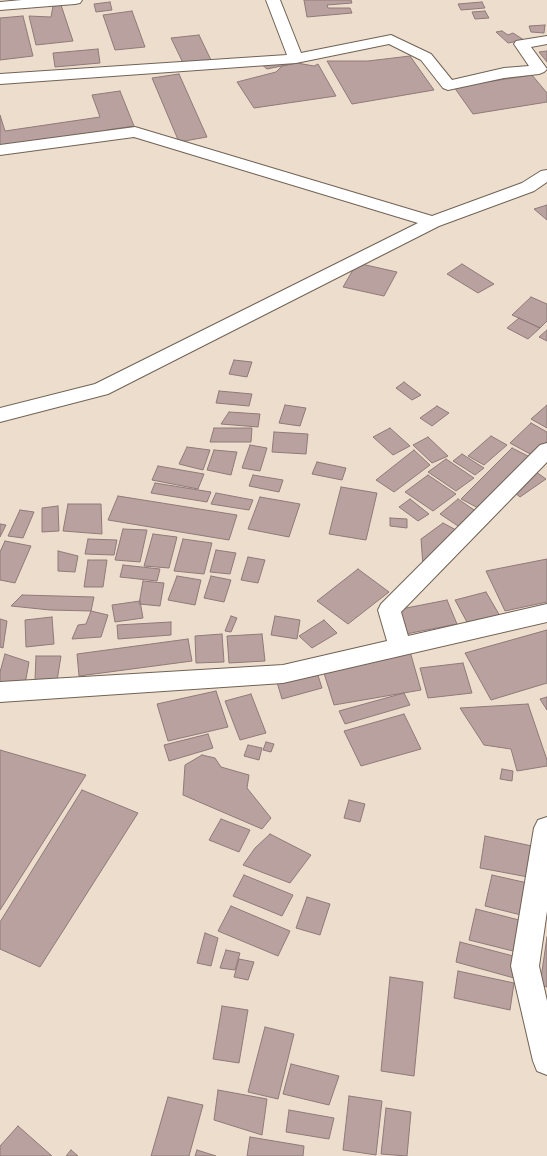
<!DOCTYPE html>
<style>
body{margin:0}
canvas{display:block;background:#edddcd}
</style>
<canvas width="547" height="1156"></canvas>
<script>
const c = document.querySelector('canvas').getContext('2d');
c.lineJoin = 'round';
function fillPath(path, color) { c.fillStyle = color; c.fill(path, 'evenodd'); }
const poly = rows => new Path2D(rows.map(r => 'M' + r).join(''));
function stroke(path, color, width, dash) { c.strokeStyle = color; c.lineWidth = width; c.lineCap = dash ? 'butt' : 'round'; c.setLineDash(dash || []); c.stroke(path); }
const building = poly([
 [304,0,351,0,352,3,327,5,328,8,350,8,352,13,307,17,304,0],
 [110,2,112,10,96,12,94,4,110,2],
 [482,2,485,8,461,10,458,4,482,2],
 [61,5,73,41,36,45,29,16,51,17,53,6,61,5],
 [132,11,145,47,115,50,103,15,132,11],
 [485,11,489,18,475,19,472,12,485,11],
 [23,16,33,56,0,60,0,18,23,16],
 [545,25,544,33,531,32,529,26,545,25],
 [502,31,508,35,513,33,524,40,508,43,496,32,502,31],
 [199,35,211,60,183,63,171,38,199,35],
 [98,49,100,63,55,67,53,53,98,49],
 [547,51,547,62,539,52,547,51],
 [410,56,434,90,352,104,327,61,368,61,410,56],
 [294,61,301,62,267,69,261,64,294,61],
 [297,63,314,66,318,64,336,96,254,108,237,82,276,72,282,66,297,63],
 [179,74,207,137,179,142,152,78,179,74],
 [532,75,547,93,547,102,473,114,454,87,532,75],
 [120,91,134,126,107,130,109,133,0,145,0,115,5,131,100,117,92,95,120,91],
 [547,205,547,220,534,209,547,205],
 [357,263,397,272,384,296,343,287,357,263],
 [462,264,494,284,478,293,447,274,462,264],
 [531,297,547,304,547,321,540,328,512,315,531,297],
 [519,318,540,328,528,339,507,328,519,318],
 [547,330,547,341,539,337,547,330],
 [234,360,252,362,247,377,229,374,234,360],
 [404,382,421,395,412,400,396,388,404,382],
 [219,391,252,394,249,406,216,403,219,391],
 [285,405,306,408,300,426,279,423,285,405],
 [547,405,547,428,531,419,547,405],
 [437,406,449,413,432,426,420,418,437,406],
 [229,412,260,414,258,427,221,424,229,412],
 [531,423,547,432,547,442,532,455,510,443,531,423],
 [214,428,252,428,251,442,210,442,214,428],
 [390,428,410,446,393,455,373,437,390,428],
 [274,432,308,434,306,454,272,452,274,432],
 [491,436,507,445,484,465,468,456,491,436],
 [428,437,448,456,432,463,413,445,428,437],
 [250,445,267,448,260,471,242,468,250,445],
 [187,447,210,450,203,470,179,464,187,447],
 [512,448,532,458,482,510,461,499,512,448],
 [214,450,237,452,231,475,207,470,214,450],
 [414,450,430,465,394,492,376,480,414,450],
 [462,454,484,468,475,475,453,461,462,454],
 [446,459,474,478,456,491,428,472,446,459],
 [317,462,346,468,342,480,312,474,317,462],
 [158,466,204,474,198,489,152,480,158,466],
 [536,472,546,479,520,497,510,489,536,472],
 [253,475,283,480,279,492,249,486,253,475],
 [428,475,456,494,433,511,405,492,428,475],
 [155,483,211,492,207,502,151,493,155,483],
 [341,487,377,493,366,540,329,534,341,487],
 [216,493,253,500,249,510,211,504,216,493],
 [118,496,237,515,229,540,108,520,118,496],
 [260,497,300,504,289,537,248,529,260,497],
 [410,499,429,514,418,521,399,507,410,499],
 [458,499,480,514,461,528,440,514,458,499],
 [68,504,101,504,102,534,63,531,68,504],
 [58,506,59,531,42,532,42,508,58,506],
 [20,510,34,512,23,538,8,536,20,510],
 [390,518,407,519,407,528,390,526,390,518],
 [443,523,458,531,423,566,421,539,443,523],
 [0,524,6,525,0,537,0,524],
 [123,529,147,530,140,562,115,560,123,529],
 [153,534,177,537,169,568,144,566,153,534],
 [88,539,117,540,114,555,85,554,88,539],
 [183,539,212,543,204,574,174,571,183,539],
 [5,541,31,546,15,583,0,580,0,552,5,541],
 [216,550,236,553,230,574,210,572,216,550],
 [58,551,78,556,75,572,58,571,58,551],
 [248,557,265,560,258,583,241,580,248,557],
 [547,559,547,602,505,611,486,571,547,559],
 [88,560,107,560,103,587,84,587,88,560],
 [123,565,160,569,157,581,120,577,123,565],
 [358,569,389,592,348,624,317,601,358,569],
 [177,576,201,580,195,605,168,600,177,576],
 [211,576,231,580,224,602,204,598,211,576],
 [143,581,164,583,160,606,139,604,143,581],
 [486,592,500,616,468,624,455,600,486,592],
 [22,595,94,597,91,611,50,610,11,606,22,595],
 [447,600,457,624,406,634,396,610,447,600],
 [140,601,143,618,115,622,112,605,140,601],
 [91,611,108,615,101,637,72,639,78,625,86,624,91,611],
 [231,616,237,618,231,632,225,631,231,616],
 [275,616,300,620,297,639,271,635,275,616],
 [52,617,54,644,26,647,25,620,52,617],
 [0,619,7,621,3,648,0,647,0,619],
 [324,620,337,633,312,648,299,636,324,620],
 [171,622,171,635,118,639,117,625,171,622],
 [547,630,547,683,491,700,465,653,547,630],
 [222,634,224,662,196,663,195,636,222,634],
 [262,634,265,661,229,663,227,636,262,634],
 [188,639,192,661,79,676,77,654,188,639],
 [409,648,421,690,334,705,323,670,409,648],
 [5,654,29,662,24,690,0,686,0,672,5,654],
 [36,656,61,656,57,681,35,680,36,656],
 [463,663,472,693,428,698,420,668,463,663],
 [316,669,322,688,282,699,276,679,316,669],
 [216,691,228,727,168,741,157,704,216,691],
 [404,693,410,705,345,724,339,711,404,693],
 [251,694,266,733,240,740,225,701,251,694],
 [547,697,547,710,540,699,547,697],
 [528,704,547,760,547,766,517,771,511,749,484,745,460,708,528,704],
 [404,714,421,749,361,766,344,731,404,714],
 [208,734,213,748,169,761,164,745,208,734],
 [266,742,274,744,271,752,263,750,266,742],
 [248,745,262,748,259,760,244,756,248,745],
 [0,750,86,775,0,910,0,750],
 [202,755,215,758,221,767,249,775,247,788,271,818,262,829,183,795,185,765,202,755],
 [502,769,513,771,512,781,500,779,502,769],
 [82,790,138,813,40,967,0,949,0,922,82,790],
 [349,800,365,804,360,822,344,818,349,800],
 [221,819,250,830,239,852,209,840,221,819],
 [270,834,311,855,290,883,243,865,255,848,270,834],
 [485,836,532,846,528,877,480,868,485,836],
 [244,875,293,895,282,916,233,896,244,875],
 [492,875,532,884,525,916,485,906,492,875],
 [307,897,330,904,320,935,296,928,307,897],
 [231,906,290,931,278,956,218,931,231,906],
 [476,909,523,921,517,952,469,940,476,909],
 [205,933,218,938,211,966,197,963,205,933],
 [547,937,547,987,540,985,547,937],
 [460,942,517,957,514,978,456,962,460,942],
 [226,950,240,953,235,970,220,968,226,950],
 [239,959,254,962,248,980,234,977,239,959],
 [458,971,514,983,510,1010,454,998,458,971],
 [390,977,423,982,414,1076,381,1071,390,977],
 [222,1006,248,1010,239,1063,213,1059,222,1006],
 [265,1027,294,1034,278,1099,248,1092,265,1027],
 [291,1064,339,1076,329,1105,283,1094,291,1064],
 [218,1090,267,1099,262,1135,214,1120,218,1090],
 [349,1096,382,1101,376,1155,343,1150,349,1096],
 [168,1097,203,1105,189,1156,151,1156,168,1097],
 [386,1108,411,1112,407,1156,381,1154,386,1108],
 [289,1110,334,1118,329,1139,286,1132,289,1110],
 [18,1126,52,1156,0,1156,0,1146,18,1126],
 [250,1137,304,1146,303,1156,247,1156,250,1137],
 [71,1150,78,1156,66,1156,71,1150],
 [197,1150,216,1156,195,1156,197,1150]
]);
fillPath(building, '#b8a19f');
stroke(building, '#907a78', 1);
const street = poly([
 [22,0,82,0,80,3,75,4,0,10,0,2,22,0],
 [266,0,280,0,301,53,391,35,431,54,452,80,504,68,529,66,514,44,516,41,547,36,547,44,531,47,547,69,544,72,539,74,504,78,448,90,443,88,421,60,389,44,296,63,0,84,0,74,287,55,266,0],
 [135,127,432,216,522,183,541,171,547,170,547,182,534,191,439,226,108,394,0,422,0,408,95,384,418,223,134,137,0,155,0,145,135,127],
 [547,443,547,462,401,612,408,636,547,604,547,622,283,683,0,702,0,682,283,665,387,641,378,610,381,604,540,445,547,443],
 [547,817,547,911,539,966,547,1001,547,1075,537,1071,533,1061,511,966,534,828,538,820,547,817]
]);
stroke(street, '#716355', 2);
fillPath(street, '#fff');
</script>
